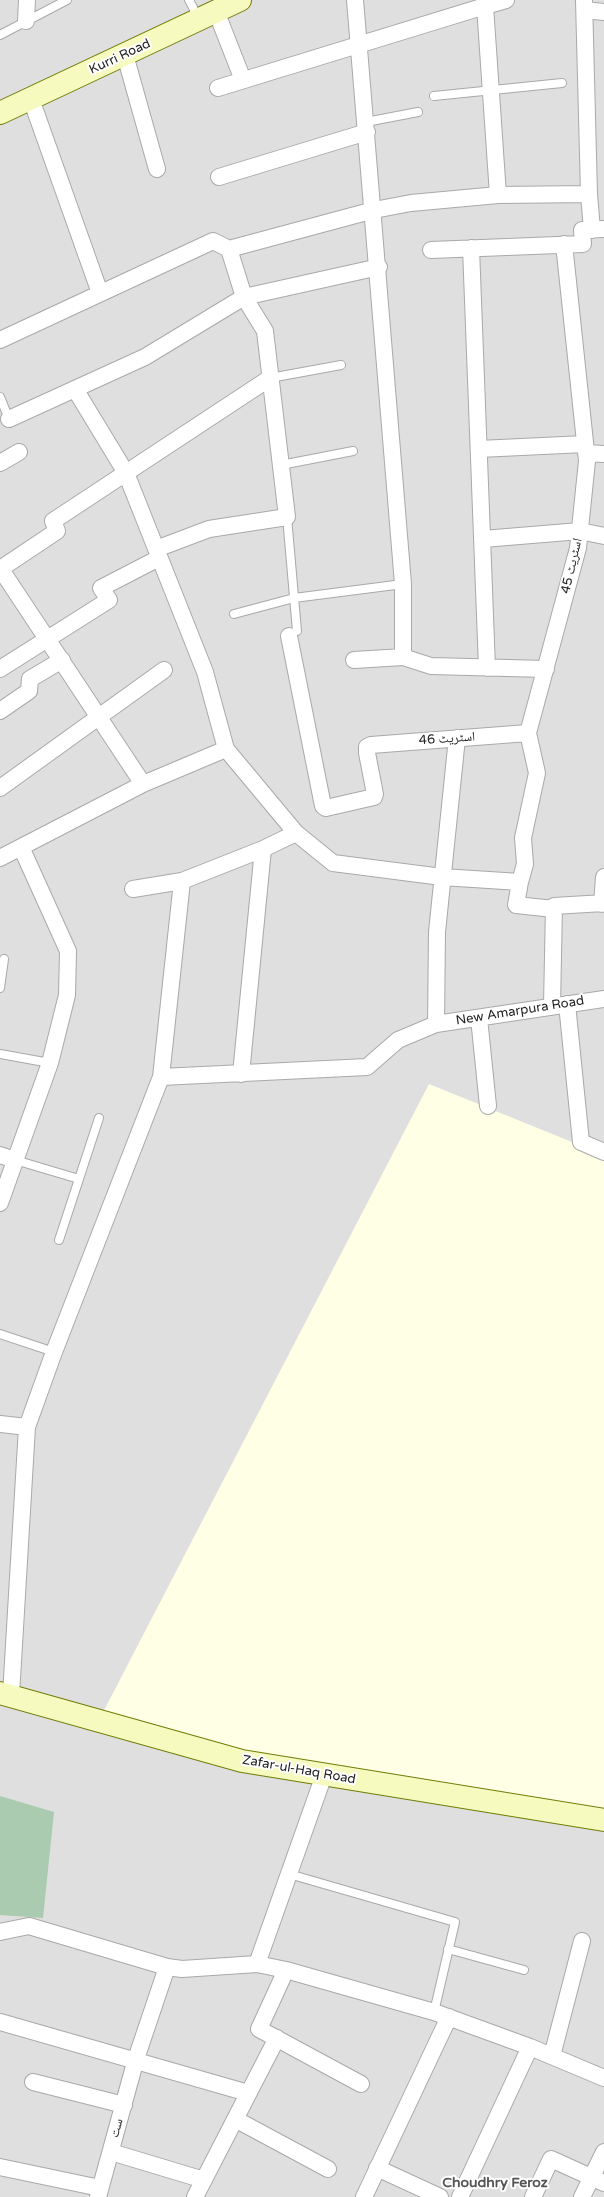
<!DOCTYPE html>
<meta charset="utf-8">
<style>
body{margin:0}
canvas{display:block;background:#f2efe9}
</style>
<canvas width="604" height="2197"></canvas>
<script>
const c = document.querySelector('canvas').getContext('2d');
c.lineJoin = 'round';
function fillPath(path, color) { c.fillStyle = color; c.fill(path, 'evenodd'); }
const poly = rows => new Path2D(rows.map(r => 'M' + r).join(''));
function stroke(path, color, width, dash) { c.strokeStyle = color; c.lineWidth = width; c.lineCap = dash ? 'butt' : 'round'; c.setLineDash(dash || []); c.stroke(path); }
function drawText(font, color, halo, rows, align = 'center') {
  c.font = font + ' "Varela Round","Noto Naskh Arabic",sans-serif'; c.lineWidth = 4; c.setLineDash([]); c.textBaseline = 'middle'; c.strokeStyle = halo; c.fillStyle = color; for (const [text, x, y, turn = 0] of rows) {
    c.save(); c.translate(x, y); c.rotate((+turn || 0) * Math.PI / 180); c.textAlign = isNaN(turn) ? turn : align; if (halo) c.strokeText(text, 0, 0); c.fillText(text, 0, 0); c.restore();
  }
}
fillPath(poly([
 [0,0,604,0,604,2197,0,2197]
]), '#e0dfdf');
fillPath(poly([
 [429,1084,604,1155,604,1813,478,1800,99,1720]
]), '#ffffe5');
fillPath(poly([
 [0,1796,54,1812,43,1918,0,1915]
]), '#aacbaf');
const lane = poly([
 [189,0,199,19],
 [0,35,67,0],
 [434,96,562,83],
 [366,122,418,112],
 [270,378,341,365],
 [0,397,9,419],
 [281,465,353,451],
 [287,517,297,631],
 [234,614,294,598,403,584],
 [0,988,4,959],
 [0,1054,50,1063],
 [15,1160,79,1179],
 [59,1240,99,1118],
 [0,1334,54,1352],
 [289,1874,455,1922,434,2012],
 [448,1949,524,1970]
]);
const street = poly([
 [355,0,403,584,403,657],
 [585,10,604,12],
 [216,11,243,80],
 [26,21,27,0],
 [125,55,157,169],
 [218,88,485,6],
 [31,99,100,293],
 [219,177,367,132],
 [589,194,592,230],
 [498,195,485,6,506,0],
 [471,248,487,668],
 [431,250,583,244,582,230,604,229],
 [0,340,213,241,229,249,374,210,411,203,498,195,589,194,584,0],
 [75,389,126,473,205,672,226,749,296,833,333,863,442,877,520,882,516,905,554,909],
 [9,419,145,357,244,297,379,267],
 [479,449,585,444],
 [586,453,604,454],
 [0,463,19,452],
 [483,539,580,531,604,536],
 [156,549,209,529,287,517,265,331,244,297,229,249],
 [0,568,143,784],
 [0,569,57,531,53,521,270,378],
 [289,636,323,806,326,808,374,797,375,794,367,753,367,747,371,745,528,733],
 [354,660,403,657,431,666,546,669],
 [0,669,109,600,101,588,159,558],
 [0,711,29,691,30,679,62,660],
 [0,788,164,670],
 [0,858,143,784,226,749],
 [520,882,525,864,523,838,537,773,528,733,578,548,587,461,564,244],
 [133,889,182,881,263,849,296,833],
 [602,904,604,877],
 [567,1004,581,1142,604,1152],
 [552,1006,554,906,604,903],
 [479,1018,488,1106],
 [436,1024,437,932,457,738],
 [241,1074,263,849],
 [161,1077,182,881],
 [0,1155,15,1160],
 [0,1203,50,1063,67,995,68,951,21,847],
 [0,1424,27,1427,11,1695],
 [27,1427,54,1352,161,1077,367,1067,398,1040,436,1024,604,999],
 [0,1932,29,1926,167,1967,182,1969,257,1964,286,1970,434,2012,530,2047,604,2078],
 [257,1964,324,1775],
 [286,1970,259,2029,361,2084],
 [0,2022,248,2093],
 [552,2056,582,1941],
 [33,2082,124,2105],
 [235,2119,328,2169],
 [111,2152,204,2180],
 [0,2167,100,2188],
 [377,2168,440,2197],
 [98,2197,136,2059,167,1967],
 [195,2197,277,2038],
 [364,2197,449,2017],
 [460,2197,530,2047],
 [533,2197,551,2159,604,2183],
 [582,2197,604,2152]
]);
const secondary = poly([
 [0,113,240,0],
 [0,1693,242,1761,604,1820]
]);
stroke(lane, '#a9a9a9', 10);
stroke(street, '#a9a9a9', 18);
stroke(secondary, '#707d05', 24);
stroke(lane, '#fff', 8);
stroke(street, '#fff', 16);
stroke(secondary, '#f7fabf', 22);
drawText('13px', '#222', '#fff', [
 ["Kurri Road",120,57,-25],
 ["اسٹریٹ 45",572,566,-77],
 ["اسٹریٹ 46",447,739,-4],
 ["New Amarpura Road",520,1011,-9],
 ["Zafar-ul-Haq Road",299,1770,10],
 ["ست",117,2128,-75]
]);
drawText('bold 14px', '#555', '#fff', [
 ["Choudhry Feroz",495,2183]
]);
</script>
